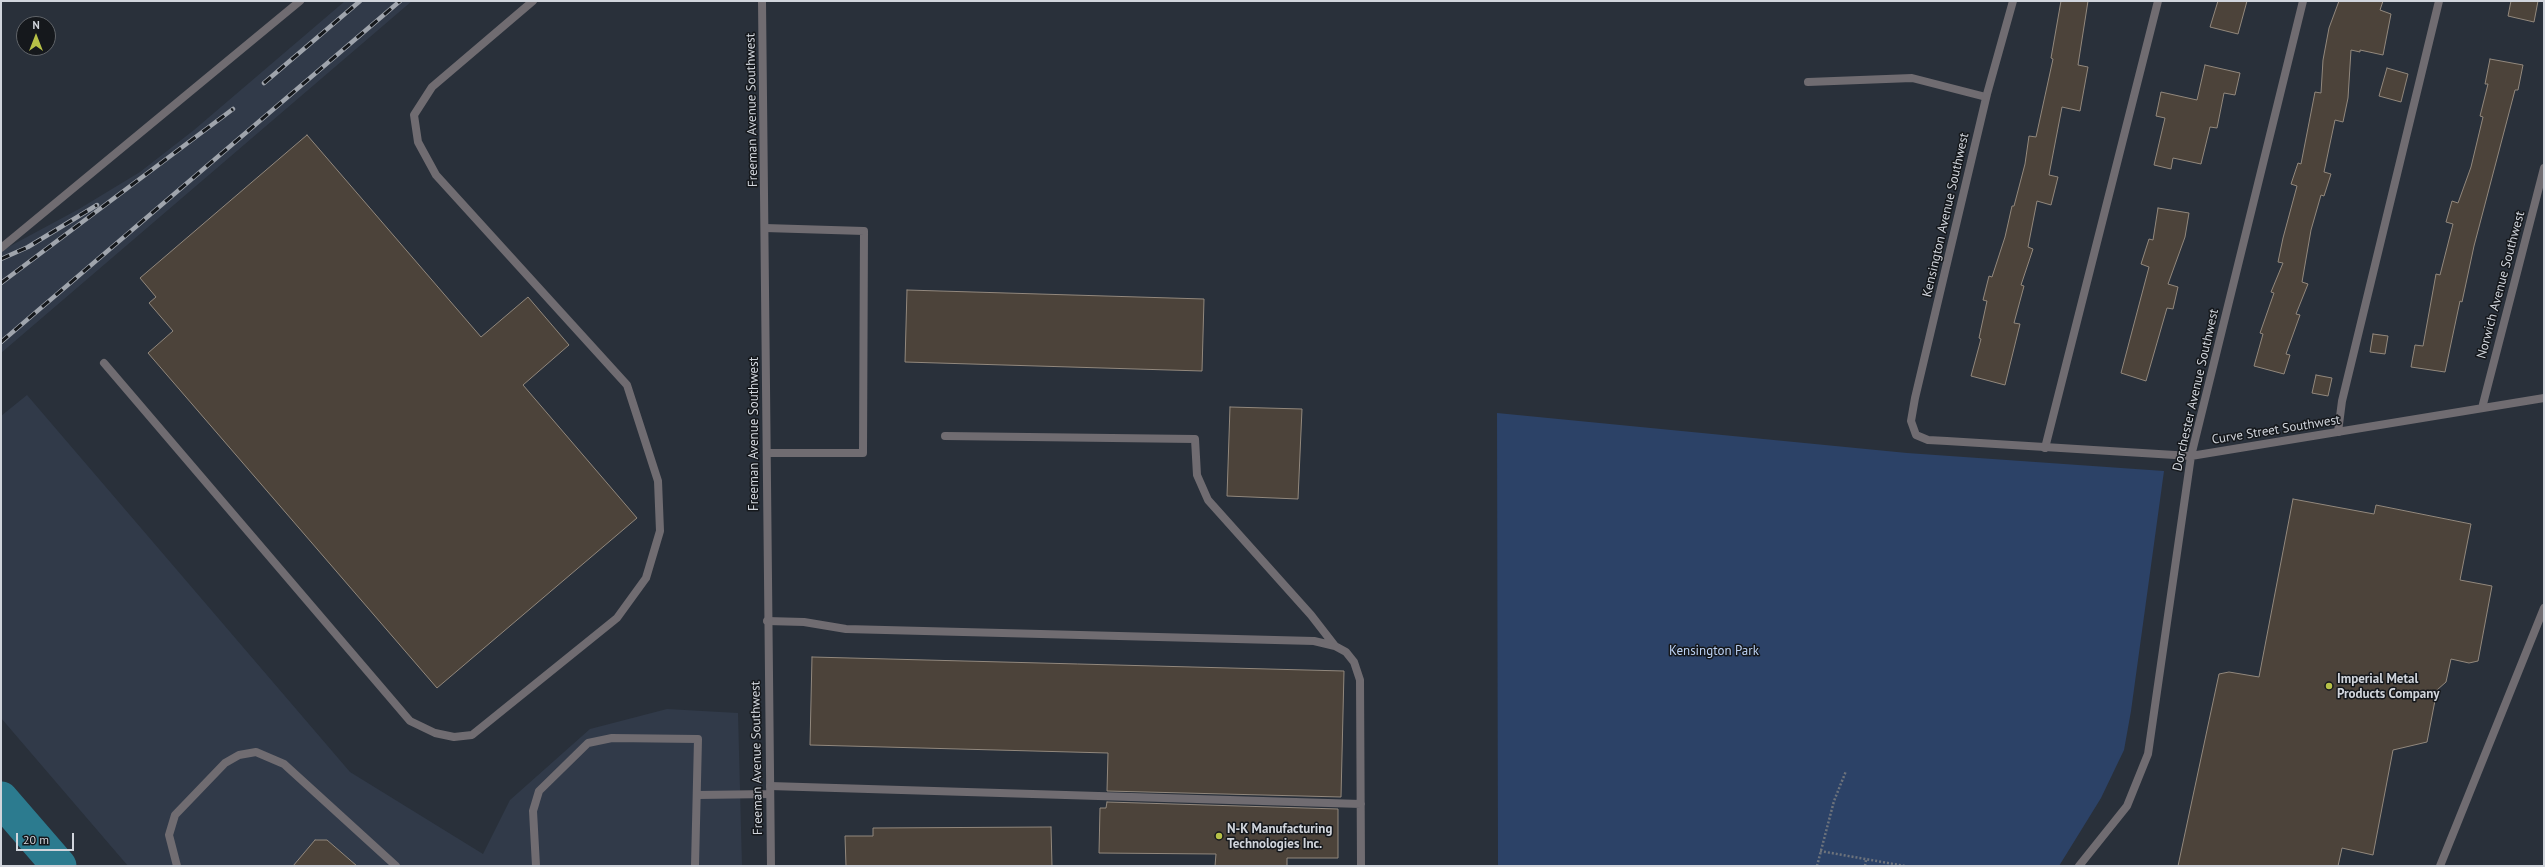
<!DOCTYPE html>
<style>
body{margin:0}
#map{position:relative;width:2545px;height:867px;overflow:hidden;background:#29303a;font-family:"PT Sans",sans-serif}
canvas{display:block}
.frame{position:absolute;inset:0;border:2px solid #d1d5dc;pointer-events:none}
.north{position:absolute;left:16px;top:16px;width:40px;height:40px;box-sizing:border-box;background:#15181c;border:1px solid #606469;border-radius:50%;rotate:0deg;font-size:11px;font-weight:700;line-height:16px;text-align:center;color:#d1d5dc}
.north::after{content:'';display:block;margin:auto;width:14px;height:18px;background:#b7c147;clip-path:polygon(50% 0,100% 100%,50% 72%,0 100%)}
.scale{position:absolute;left:16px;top:833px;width:58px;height:18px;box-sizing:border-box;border:2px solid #d1d5dc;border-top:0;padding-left:5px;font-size:12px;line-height:14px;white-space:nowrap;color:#d1d5dc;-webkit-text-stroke:3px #15181c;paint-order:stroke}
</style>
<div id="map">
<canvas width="2545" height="867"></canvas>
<div class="frame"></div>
<div class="north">N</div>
<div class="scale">20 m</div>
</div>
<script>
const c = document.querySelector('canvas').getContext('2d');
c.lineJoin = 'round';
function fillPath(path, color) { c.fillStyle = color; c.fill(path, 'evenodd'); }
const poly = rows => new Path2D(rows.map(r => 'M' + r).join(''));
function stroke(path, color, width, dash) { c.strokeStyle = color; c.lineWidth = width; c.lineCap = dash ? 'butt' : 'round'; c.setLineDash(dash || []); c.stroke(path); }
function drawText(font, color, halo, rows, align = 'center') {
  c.font = font + ' "PT Sans",sans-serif'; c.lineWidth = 3; c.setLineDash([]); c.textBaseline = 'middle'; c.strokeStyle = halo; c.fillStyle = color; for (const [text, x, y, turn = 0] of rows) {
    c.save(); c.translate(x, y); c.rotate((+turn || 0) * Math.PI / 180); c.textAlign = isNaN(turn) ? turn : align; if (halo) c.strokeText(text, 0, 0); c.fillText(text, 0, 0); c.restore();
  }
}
fillPath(poly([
 [345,1,412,1,1,353,1,251,79,209,140,172,194,130],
 [27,395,350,772,483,854,510,800,590,729,667,709,738,713,742,866,128,866,1,718,1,416]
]), '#313a49');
fillPath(poly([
 [1497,413,1907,453,2164,471,2131,711,2124,750,2101,798,2059,866,1498,866]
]), '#2c4267');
stroke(poly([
 [1,799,59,866]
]), '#2c7b8f', 35);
const building = poly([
 [2061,1,2088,1,2078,65,2088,67,2080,111,2062,107,2049,175,2058,177,2051,205,2037,201,2028,247,2033,249,2021,285,2024,286,2014,323,2020,324,2005,385,1971,376,1981,339,1979,338,1987,301,1983,300,1989,276,1992,277,2005,237,2012,206,2014,206,2025,164,2029,136,2036,137,2053,59,2051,58,2061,1],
 [2218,1,2247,1,2238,34,2210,27,2218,1],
 [2339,1,2383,1,2380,10,2391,14,2383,55,2360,50,2360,52,2351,50,2348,98,2343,122,2335,120,2324,172,2331,174,2324,196,2321,195,2311,230,2302,282,2308,284,2296,314,2300,315,2286,354,2290,355,2284,374,2254,366,2263,334,2260,333,2274,293,2271,292,2283,263,2278,262,2283,238,2297,186,2291,184,2298,163,2301,164,2315,92,2321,93,2323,60,2329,28,2339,1],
 [2511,1,2538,1,2534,22,2508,16,2511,1],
 [2490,59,2523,65,2518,90,2515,90,2474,246,2462,302,2460,301,2445,372,2411,367,2415,345,2423,346,2436,274,2440,275,2453,224,2446,222,2452,201,2458,203,2471,167,2483,117,2480,116,2488,84,2485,84,2490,59],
 [2205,65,2240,73,2235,95,2224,93,2217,128,2210,127,2201,164,2173,158,2171,169,2154,165,2165,118,2156,116,2161,92,2197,100,2205,65],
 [2387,68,2408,74,2401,102,2379,96,2387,68],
 [307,135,481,337,528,297,569,345,523,385,637,518,437,688,148,353,173,331,149,303,156,297,140,278,307,135],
 [2158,208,2189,213,2185,237,2168,284,2178,287,2173,309,2167,308,2146,381,2121,373,2149,267,2141,264,2149,239,2153,240,2158,208],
 [907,290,1204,299,1202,371,905,362,907,290],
 [2373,334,2388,336,2385,354,2370,352,2373,334],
 [2316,375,2332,378,2328,396,2312,393,2316,375],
 [1230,407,1302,409,1298,499,1227,496,1230,407],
 [2293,499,2374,514,2376,505,2471,524,2460,580,2492,586,2478,661,2469,663,2451,659,2446,682,2437,690,2427,742,2393,750,2373,855,2342,848,2338,866,2178,866,2219,674,2229,672,2259,677,2293,499],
 [812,657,1344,671,1341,797,1107,791,1108,753,810,745,812,657],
 [1107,802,1338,809,1338,858,1287,858,1287,866,1215,866,1216,854,1099,853,1100,808,1106,808,1107,802],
 [1051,827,1052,866,846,866,845,836,873,836,873,828,1051,827],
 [315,840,327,840,357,866,293,866,315,840]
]);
fillPath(building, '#4c433a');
stroke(building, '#92887d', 1);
stroke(poly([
 [1820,851,1905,866],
 [1817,866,1834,801,1846,771],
 [1865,866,1866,860]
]), '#6d737c', 2.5, [2, 2]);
stroke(poly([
 [1808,82,1912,78,1986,97],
 [765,228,864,231,863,453,767,453],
 [1,248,300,1],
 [104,363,410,721,435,733,454,737,472,735,617,618,646,578,660,531,658,481,627,385,436,175,418,142,414,115,432,87,533,1],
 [2338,432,2342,401,2439,1],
 [945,436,1195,439,1197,475,1208,500,1311,615,1335,646],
 [2045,448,2158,1],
 [767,621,804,622,846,629,1314,641,1335,646,1346,652,1354,662,1360,680,1361,866],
 [770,786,1361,804],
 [698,795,770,794],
 [177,866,169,835,175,815,225,763,239,755,256,752,284,764,396,866],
 [536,866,533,811,539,791,588,743,612,738,698,739,695,866],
 [2440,866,2544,608]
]), '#706c71', 8);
stroke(poly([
 [762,1,771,866],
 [2013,1,1987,94,1915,398,1911,421,1916,435,1928,440,1947,441,2191,456,2544,398],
 [2482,408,2544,168],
 [2079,866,2127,806,2148,754,2191,456,2303,1]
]), '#706c71', 8);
const rail = poly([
 [264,83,360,1],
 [1,259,28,247,97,205],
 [1,283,233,109],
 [1,342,400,1]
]);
stroke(rail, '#a0a5ad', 4.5);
stroke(rail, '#15181c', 3, [9]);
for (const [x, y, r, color] of [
 [2329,686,4,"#b7c147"],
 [1219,836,4,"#b7c147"]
]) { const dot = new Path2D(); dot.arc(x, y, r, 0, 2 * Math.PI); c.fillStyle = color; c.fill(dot); stroke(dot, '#15181c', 1.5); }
drawText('13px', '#d1d5dc', '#15181c', [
 ["Freeman Avenue Southwest",752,110,-91],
 ["Kensington Avenue Southwest",1946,215,-77],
 ["Norwich Avenue Southwest",2501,285,-75],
 ["Dorchester Avenue Southwest",2196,390,-77],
 ["Curve Street Southwest",2276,430,-9],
 ["Freeman Avenue Southwest",754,434,-90],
 ["Freeman Avenue Southwest",757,758,-91]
]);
drawText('13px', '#bcd1f3', '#15181c', [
 ["Kensington Park",1714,651]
]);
drawText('bold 13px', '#d1d5dc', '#15181c', [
 ["Imperial Metal",2337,679],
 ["Products Company",2337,694],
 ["N-K Manufacturing",1227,829],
 ["Technologies Inc.",1227,844]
], 'left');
</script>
